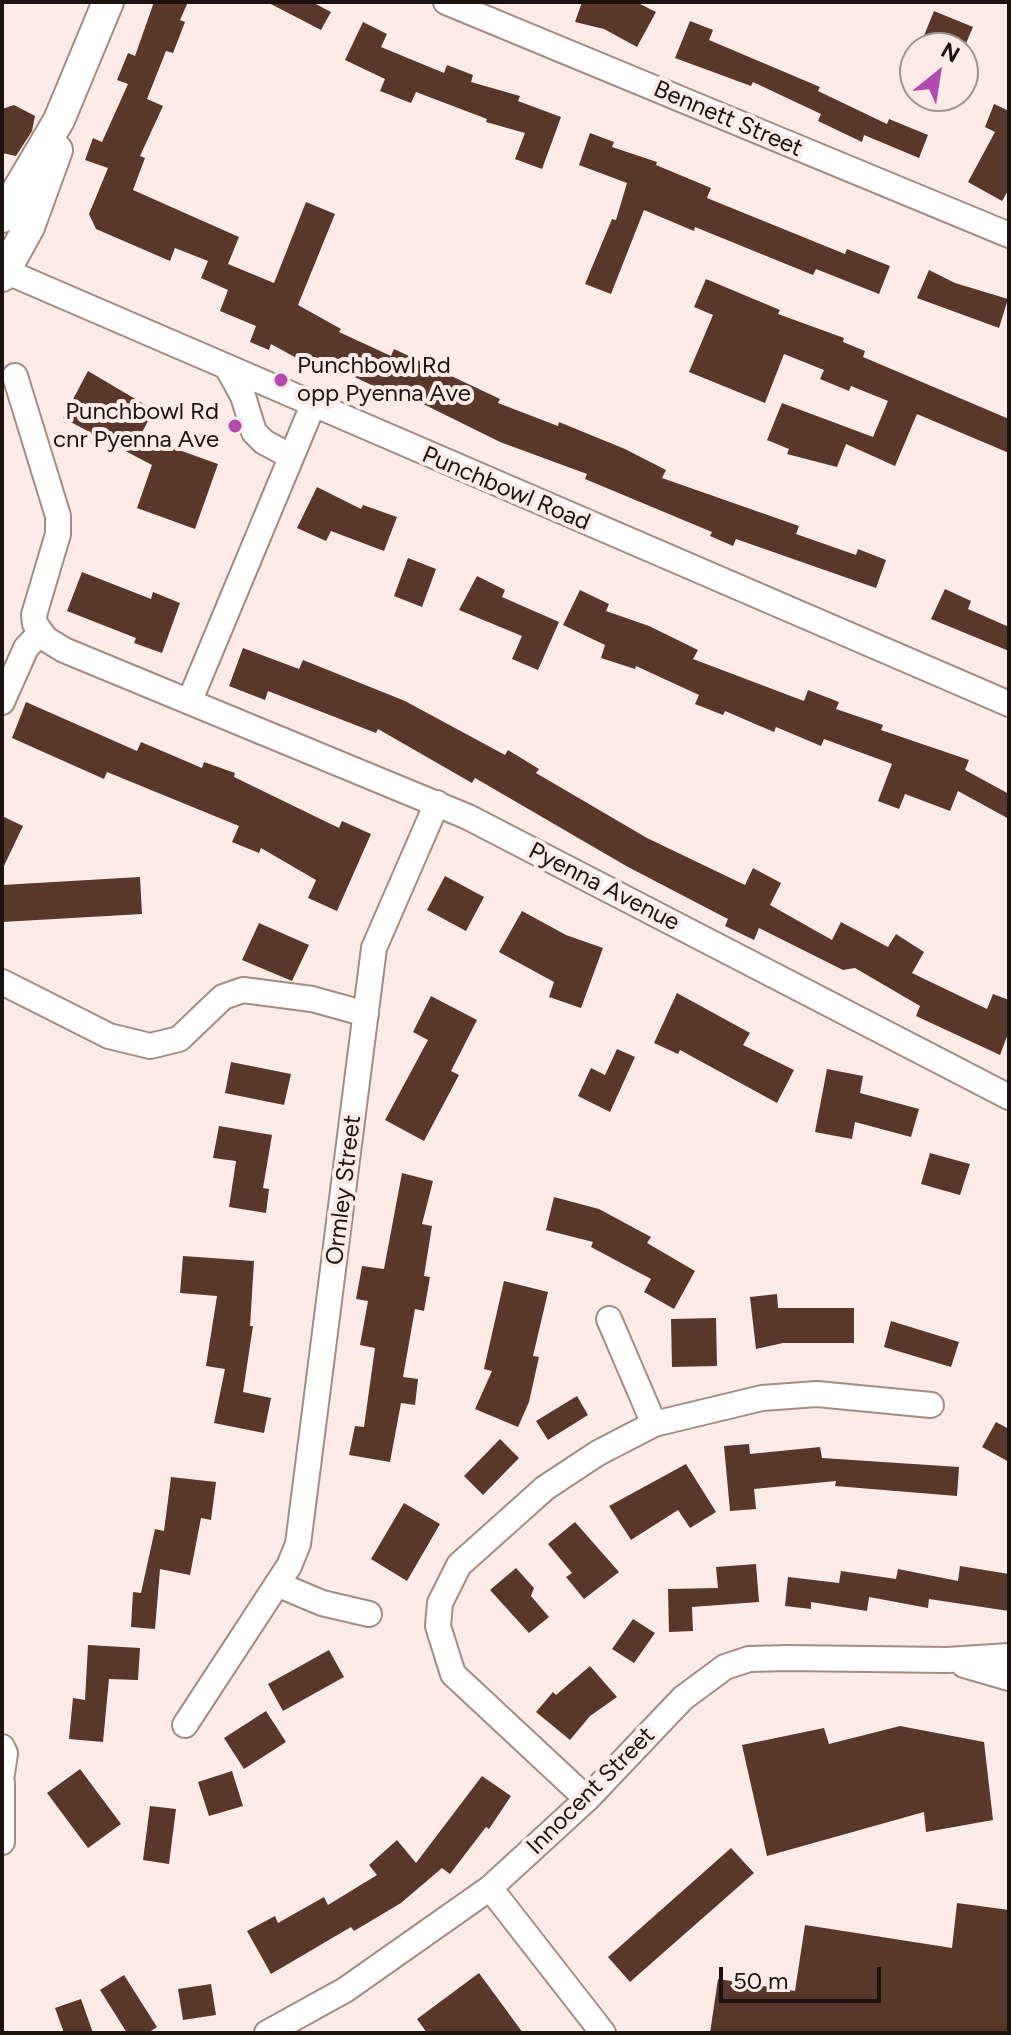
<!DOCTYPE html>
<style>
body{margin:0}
#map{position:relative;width:1011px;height:2035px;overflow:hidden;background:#fcebe6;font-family:Figtree,sans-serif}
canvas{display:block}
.frame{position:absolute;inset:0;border:4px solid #1c1310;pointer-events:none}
.north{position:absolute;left:899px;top:32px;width:80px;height:80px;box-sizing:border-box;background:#fcebe6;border:2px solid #a29590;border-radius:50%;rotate:30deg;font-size:22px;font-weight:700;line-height:32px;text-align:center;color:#1c1310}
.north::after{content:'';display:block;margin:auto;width:28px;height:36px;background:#b14baf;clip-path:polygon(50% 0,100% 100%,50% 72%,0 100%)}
.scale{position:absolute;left:719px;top:1967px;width:162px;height:36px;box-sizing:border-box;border:4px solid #1c1310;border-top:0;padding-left:10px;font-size:24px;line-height:28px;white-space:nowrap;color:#1c1310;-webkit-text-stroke:6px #fcebe6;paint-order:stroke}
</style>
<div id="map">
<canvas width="1011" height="2035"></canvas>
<div class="frame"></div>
<div class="north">N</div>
<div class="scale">50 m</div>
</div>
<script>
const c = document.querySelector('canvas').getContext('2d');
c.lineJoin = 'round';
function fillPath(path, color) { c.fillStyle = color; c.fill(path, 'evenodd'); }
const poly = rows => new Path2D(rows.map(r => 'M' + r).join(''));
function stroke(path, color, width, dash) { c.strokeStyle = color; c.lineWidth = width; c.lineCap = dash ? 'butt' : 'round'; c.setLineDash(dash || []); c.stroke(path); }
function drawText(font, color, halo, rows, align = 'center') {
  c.font = font + ' Figtree,sans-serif'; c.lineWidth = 8; c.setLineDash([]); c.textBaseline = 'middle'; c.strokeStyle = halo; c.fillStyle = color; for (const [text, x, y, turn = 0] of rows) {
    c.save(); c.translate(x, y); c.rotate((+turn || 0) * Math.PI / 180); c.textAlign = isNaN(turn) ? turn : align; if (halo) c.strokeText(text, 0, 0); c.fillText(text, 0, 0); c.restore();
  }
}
fillPath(poly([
 [154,2,188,2,180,20,185,22,173,53,166,51,147,99,163,106,140,156,145,158,133,190,239,237,228,264,274,283,306,202,335,214,298,305,341,329,339,332,391,356,394,349,500,399,498,403,558,426,559,422,625,449,666,470,662,478,799,526,796,534,856,555,858,549,886,560,876,588,736,539,733,546,710,536,712,532,585,479,587,474,500,442,403,394,401,399,323,362,318,370,271,344,269,350,250,342,256,326,220,311,228,290,201,278,208,261,175,248,170,261,96,229,89,214,108,168,85,160,93,138,102,142,128,84,117,80,128,53,135,56],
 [267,2,312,2,331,12,321,30],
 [582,2,636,2,656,12,637,47,604,29,575,22],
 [934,11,973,27,964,48,919,48],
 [690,21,713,30,709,40,820,87,818,91,887,124,889,119,928,135,919,158,864,135,862,142,818,121,821,114,753,82,751,86,675,58],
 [363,22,387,34,381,47,444,73,447,65,473,75,471,82,520,96,518,101,561,117,542,169,515,159,525,133,486,122,487,119,416,92,411,103,380,91,385,79,345,60],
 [994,104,1007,110,1009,106,1009,189,1002,201,968,182,995,132,985,127],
 [14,105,35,116,32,131,16,156,2,153,2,109],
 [590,133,614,142,612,147,657,162,656,165,711,188,707,198,845,254,847,249,890,266,879,294,816,269,813,275,695,227,694,231,644,210,611,294,585,284,612,219,616,220,627,183,579,165],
 [929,270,955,283,1008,299,999,328,917,298],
 [706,279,780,310,778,314,844,338,843,342,865,351,863,357,1009,419,1009,453,917,414,895,466,846,444,837,467,787,454,789,449,767,440,782,403,873,437,888,401,851,386,849,391,820,379,824,370,784,354,765,403,689,372,713,315,694,307],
 [88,371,154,410,140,436,218,464,195,529,137,508,152,465,63,418],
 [317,487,361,509,363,505,397,517,384,551,331,531,326,541,297,528],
 [408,558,436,569,422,607,394,596],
 [82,572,151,599,153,592,180,603,162,653,134,643,136,638,67,611],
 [477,576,505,590,502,597,559,622,538,670,512,659,522,636,459,610],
 [945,589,971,601,968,609,1009,627,1009,651,931,619],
 [580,590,609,604,606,611,649,626,698,650,693,659,804,701,808,690,839,702,836,709,883,725,881,730,969,760,965,770,1009,794,1009,819,958,791,950,811,905,794,899,809,878,801,892,764,824,739,821,746,776,727,774,732,725,711,723,715,695,704,699,695,636,666,635,669,601,658,605,645,563,625],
 [243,648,299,669,303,660,405,701,505,755,508,750,539,769,536,773,647,838,745,885,753,868,781,883,770,905,832,940,841,922,888,947,896,934,924,952,912,973,987,1009,993,994,1009,1000,1009,1031,1000,1055,916,1016,920,1006,855,968,843,970,759,928,754,940,725,926,728,919,628,867,475,778,472,783,378,729,376,733,268,691,265,700,229,686],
 [26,702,137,751,141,742,202,768,204,762,235,773,234,777,339,828,342,821,371,834,337,911,308,898,316,880,261,848,259,853,232,842,239,826,107,772,104,779,12,738],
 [2,816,23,826,2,870],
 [445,876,484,897,466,931,427,910],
 [140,877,142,914,2,922,2,885],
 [522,911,566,935,603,948,581,1008,549,997,554,982,499,952],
 [259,923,309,945,292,981,242,960],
 [677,993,750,1033,743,1045,794,1070,777,1103,680,1050,678,1054,654,1043],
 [431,996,477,1020,451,1071,459,1075,424,1141,385,1120,428,1040,413,1032],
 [617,1049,635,1057,610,1112,578,1096,591,1068,605,1075],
 [231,1062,291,1074,284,1105,225,1093],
 [827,1069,863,1076,860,1093,919,1109,911,1137,855,1122,852,1139,815,1132],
 [219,1126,272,1135,263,1188,269,1189,266,1213,229,1207,236,1161,213,1158],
 [930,1153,970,1164,960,1195,921,1184],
 [402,1173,433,1181,422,1224,432,1226,424,1276,430,1277,424,1311,415,1309,403,1377,418,1379,415,1405,401,1403,390,1462,349,1455,355,1426,364,1427,375,1348,360,1345,368,1301,356,1299,362,1266,384,1269],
 [554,1197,599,1209,651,1237,647,1243,695,1271,674,1309,644,1292,651,1279,591,1247,593,1242,546,1230],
 [183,1256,254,1261,250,1326,253,1326,243,1392,271,1398,264,1433,214,1423,225,1369,206,1366,217,1296,180,1293],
 [504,1281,548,1292,533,1356,539,1357,529,1402,518,1427,475,1409,492,1371,484,1369],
 [777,1294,778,1308,854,1308,854,1343,783,1343,756,1349,750,1297],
 [716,1318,717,1366,672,1367,671,1319],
 [891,1321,959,1342,951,1367,884,1347],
 [577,1396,588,1415,548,1440,536,1421],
 [996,1422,1009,1429,1009,1462,982,1447],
 [500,1439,519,1458,483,1495,464,1476],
 [749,1444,750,1454,820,1447,822,1458,959,1467,957,1496,835,1486,836,1481,754,1489,756,1509,730,1511,724,1446],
 [686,1464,716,1512,690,1528,678,1510,631,1540,609,1506],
 [171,1477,216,1482,211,1520,201,1518,190,1575,160,1569,155,1629,131,1627,133,1592,141,1593,155,1529,164,1531],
 [404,1503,440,1524,407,1581,371,1559],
 [575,1522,619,1572,584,1599,566,1577,572,1573,548,1544],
 [756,1564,759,1602,692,1607,693,1631,669,1632,668,1589,718,1588,716,1567],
 [960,1566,1009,1574,1009,1611,929,1599,928,1608,869,1597,867,1611,811,1602,811,1609,785,1606,788,1577,839,1583,841,1571,896,1579,898,1569,958,1581],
 [516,1568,534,1588,531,1596,549,1617,529,1633,490,1590],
 [633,1619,655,1633,634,1663,612,1649],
 [88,1645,140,1648,138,1680,109,1679,103,1742,69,1739,73,1698,85,1700],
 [329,1650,344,1677,283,1711,268,1684],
 [590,1666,617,1697,590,1716,570,1740,536,1712,553,1692,556,1695],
 [266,1711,286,1742,244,1769,224,1738],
 [900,1726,984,1742,993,1820,926,1832,924,1812,767,1856,742,1745,824,1728,829,1744],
 [80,1769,121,1824,88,1848,47,1793],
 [232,1771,243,1806,209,1816,198,1782],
 [482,1776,511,1796,489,1829,486,1827,450,1874,442,1868,401,1903,354,1931,351,1927,271,1974,247,1931,275,1916,278,1923,324,1897,328,1905,377,1875,369,1865,397,1840,416,1863],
 [150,1806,176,1809,169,1864,143,1860],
 [731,1848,754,1873,630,1982,608,1957],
 [957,1903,1009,1910,1009,2033,710,2033,718,1979,795,1991,805,1925,952,1948],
 [479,1973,523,2033,427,2033,417,2019],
 [124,1975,157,2027,148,2033,127,2033,100,1990],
 [211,1984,216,2015,183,2020,178,1989],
 [81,1999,93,2033,64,2033,55,2008]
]), '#59372a');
const minor = poly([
 [446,2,1009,235],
 [5,271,1009,704],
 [228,369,243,396,254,432,264,442,290,456],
 [15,376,58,516,58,534,34,615,35,624,46,639,64,650,468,817,1009,1097],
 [190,700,313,405],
 [2,702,26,648,40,633],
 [2,982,109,1036,150,1046,179,1039,223,997,243,990,312,999,366,1014],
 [609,1319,654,1424],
 [277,1584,322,1603,369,1614],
 [964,1665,1009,1678],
 [185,1725,289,1566,298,1544,374,948,437,803],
 [2,1747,5,1753,2,1774],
 [2,1783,2,1842],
 [587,1799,453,1674,438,1626,440,1603,459,1565,545,1488,598,1453,654,1424,762,1398,817,1394,931,1405],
 [490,1888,603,2033],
 [267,2033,345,1990,490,1888,587,1799,683,1698,725,1667,749,1659,787,1658,947,1660,1009,1656]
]);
const major = poly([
 [2,217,59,120,108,2],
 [2,276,29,227,57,150]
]);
stroke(minor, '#a58c83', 28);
stroke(major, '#a58c83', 34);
stroke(minor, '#fff', 24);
stroke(major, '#fff', 30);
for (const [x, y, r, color] of [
 [281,380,8,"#b14baf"],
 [235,426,8,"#b14baf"]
]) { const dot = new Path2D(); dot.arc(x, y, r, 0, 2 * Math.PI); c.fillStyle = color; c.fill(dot); stroke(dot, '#fcebe6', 3); }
drawText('24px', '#1c1310', '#fcebe6', [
 ["Bennett Street",728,119,23],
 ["Punchbowl Road",506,489,23],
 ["Pyenna Avenue",604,887,27],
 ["Ormley Street",344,1190,-83],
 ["Innocent Street",591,1791,-45]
]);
drawText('24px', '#1c1310', '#fcebe6', [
 ["Punchbowl Rd",297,366],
 ["opp Pyenna Ave",297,394],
 ["Punchbowl Rd",219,412,"right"],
 ["cnr Pyenna Ave",219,440,"right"]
], 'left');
</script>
